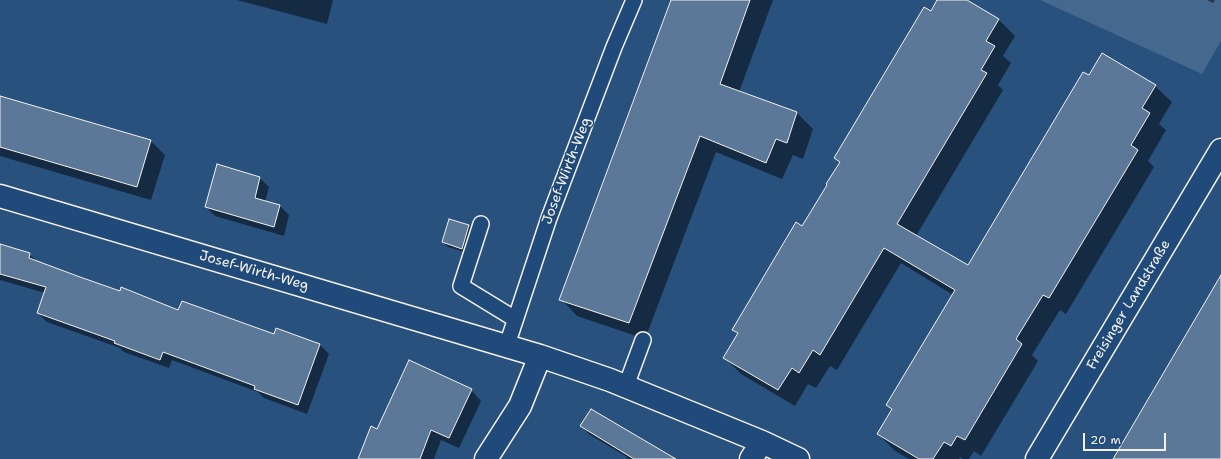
<!DOCTYPE html>
<meta charset="utf-8">
<style>
body{margin:0}
#map{position:relative;width:1221px;height:459px;overflow:hidden;background:#28517e;font-family:"Shantell Sans",sans-serif}
canvas{display:block}
.scale{position:absolute;left:1083px;top:433px;width:83px;height:18px;box-sizing:border-box;border:2px solid #f4f1e8;border-top:0;padding-left:5px;font-size:12px;line-height:14px;white-space:nowrap;color:#f4f1e8;-webkit-text-stroke:3px #1f4a7a;paint-order:stroke}
</style>
<div id="map">
<canvas width="1221" height="459"></canvas>
<div class="scale">20 m</div>
</div>
<script>
const c = document.querySelector('canvas').getContext('2d');
c.lineJoin = 'round';
function fillPath(path, color) { c.fillStyle = color; c.fill(path, 'evenodd'); }
const poly = rows => new Path2D(rows.map(r => 'M' + r).join(''));
function stroke(path, color, width, dash) { c.strokeStyle = color; c.lineWidth = width; c.lineCap = dash ? 'butt' : 'round'; c.setLineDash(dash || []); c.stroke(path); }
function drawText(font, color, halo, rows, align = 'center') {
  c.font = font + ' "Shantell Sans",sans-serif'; c.lineWidth = 3; c.setLineDash([]); c.textBaseline = 'middle'; c.strokeStyle = halo; c.fillStyle = color; for (const [text, x, y, turn = 0] of rows) {
    c.save(); c.translate(x, y); c.rotate((+turn || 0) * Math.PI / 180); c.textAlign = isNaN(turn) ? turn : align; if (halo) c.strokeText(text, 0, 0); c.fillText(text, 0, 0); c.restore();
  }
}
fillPath(poly([
 [1040,0,1221,0,1221,41,1202,74]
]), '#45688e');
fillPath(poly([
 [237,0,333,0,327,24],
 [672,0,773,0,739,92,796,112,813,129,803,159,793,155,782,179,716,152,645,339,577,316,561,299],
 [938,0,965,0,999,20,1015,36,1003,56,1011,63,998,85,1003,90,916,236,968,267,1089,77,1155,86,1172,102,1159,124,1166,130,1148,161,1154,167,1066,314,1060,310,1032,355,1038,361,981,456,974,451,969,459,963,459,960,457,959,459,909,459,895,451,878,434,892,410,887,405,953,295,901,263,837,370,830,366,816,388,808,384,795,406,741,374,725,358,738,335,733,329,803,227,840,163,835,158],
 [1207,0,1215,0,1213,3],
 [0,97,151,141,165,155,151,200,0,156],
 [218,166,260,178,269,187,265,202,280,206,289,215,284,236,215,216,206,207],
 [449,220,469,226,474,231,467,253,448,247,443,242],
 [0,245,29,254,38,262,79,278,179,311,274,335,276,330,320,345,329,354,307,414,264,398,258,392,172,360,169,368,124,352,120,348,47,322,38,313,45,293,0,280],
 [471,390,481,401,459,448,441,440,434,459,361,459,378,430],
 [581,426,674,459,626,459,627,457,590,435]
]), '#0007');
const building = poly([
 [671,0,750,0,720,84,797,112,787,143,776,139,766,163,700,136,629,323,559,300,671,0],
 [937,0,967,0,999,19,986,41,995,46,981,70,987,73,897,224,968,265,1083,72,1089,75,1102,53,1156,85,1142,108,1150,113,1131,145,1138,150,1049,298,1043,295,1016,339,1022,344,965,440,957,436,951,446,944,442,933,459,919,459,877,434,892,409,886,405,955,290,884,248,820,355,813,350,799,373,792,368,778,390,723,358,738,333,732,330,796,222,802,226,827,185,826,184,840,162,834,158,924,7,931,11,937,0],
 [0,96,151,140,137,187,0,147,0,96],
 [217,164,260,177,255,198,280,205,274,227,205,207,217,164],
 [449,219,469,225,462,249,442,242,449,219],
 [0,244,30,253,29,258,80,277,120,291,121,287,178,310,182,301,274,334,276,328,320,344,298,405,254,389,255,386,163,352,160,360,114,343,115,341,37,313,46,287,0,274,0,244],
 [1221,275,1221,459,1113,459,1221,275],
 [409,360,472,389,449,438,431,430,420,459,358,459,371,426,377,429,409,360],
 [591,409,676,459,634,459,580,426,591,409]
]);
fillPath(building, '#5b7899');
stroke(building, '#f4f1e8', 1);
const lane = poly([
 [481,224,461,286,515,319],
 [507,345,549,218,614,47,634,0],
 [626,386,643,340]
]);
const street = poly([
 [0,196,540,356,610,380,762,442,798,459],
 [486,459,520,406,540,356],
 [751,459,762,442]
]);
const secondary = poly([
 [1037,459,1221,150]
]);
stroke(lane, '#f4f1e8', 18);
stroke(street, '#f4f1e8', 25);
stroke(secondary, '#f4f1e8', 25);
stroke(lane, '#1f4a7a', 15);
stroke(street, '#1f4a7a', 22);
stroke(secondary, '#1f4a7a', 22);
drawText('14px', '#f4f1e8', '#1f4a7a', [
 ["Josef-Wirth-Weg",567,171,-69],
 ["Josef-Wirth-Weg",254,271,16],
 ["Freisinger Landstraße",1129,305,-59]
]);
</script>
